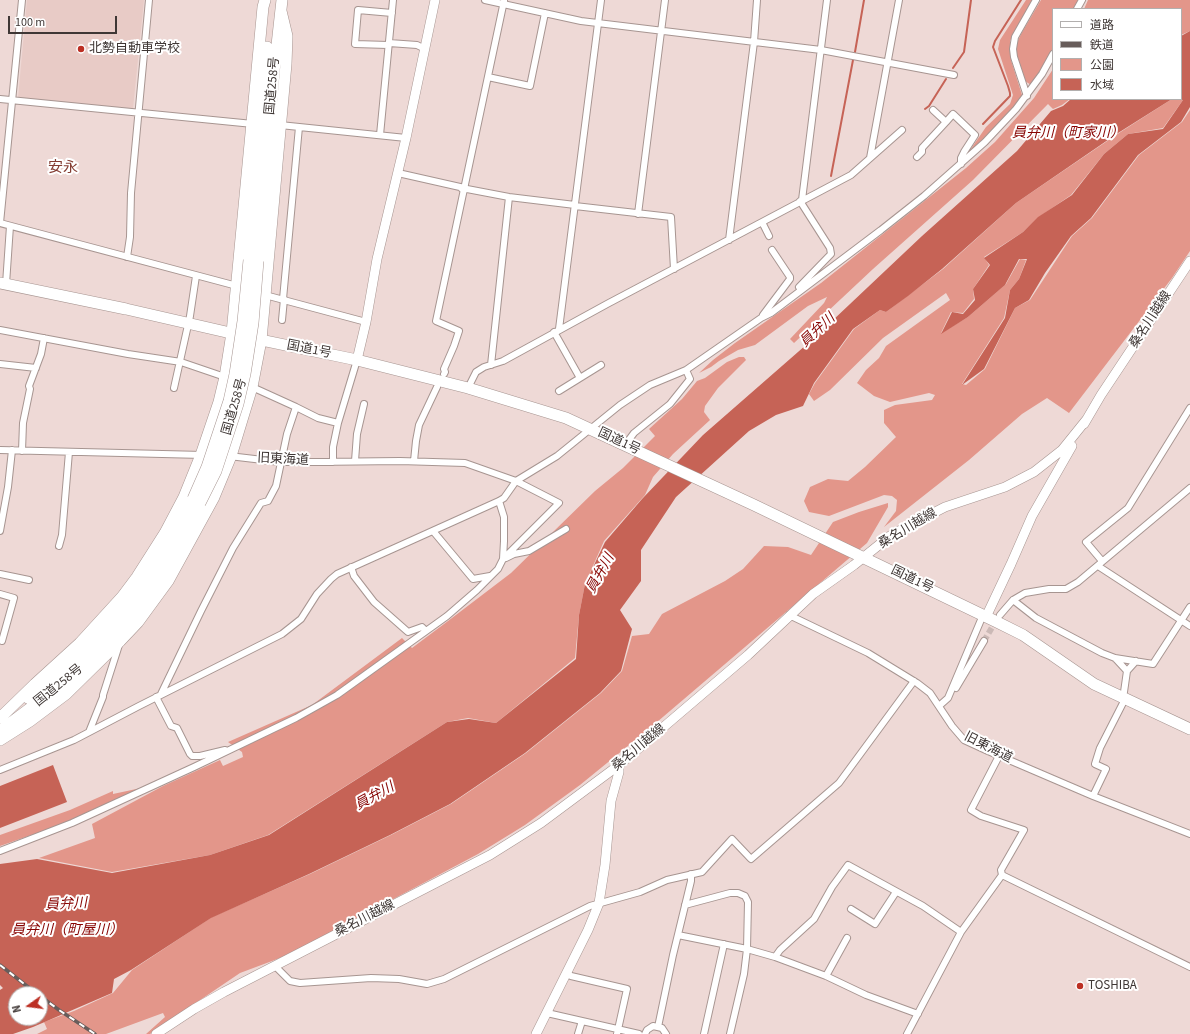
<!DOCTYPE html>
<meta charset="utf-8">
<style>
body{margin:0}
#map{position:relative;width:1190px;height:1034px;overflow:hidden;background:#eed9d6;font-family:"Source Sans 3","Noto Sans JP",sans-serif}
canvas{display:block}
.legend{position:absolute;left:1052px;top:8px;width:130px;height:92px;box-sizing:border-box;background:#fff;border:1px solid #b2afae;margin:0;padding:5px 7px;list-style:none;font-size:12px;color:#3f3735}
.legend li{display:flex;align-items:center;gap:8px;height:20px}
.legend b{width:20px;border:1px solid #b2afae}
.north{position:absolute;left:8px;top:986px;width:40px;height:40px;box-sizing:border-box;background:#fff;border:1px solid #b2afae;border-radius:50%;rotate:256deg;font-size:11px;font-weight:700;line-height:16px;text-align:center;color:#3f3735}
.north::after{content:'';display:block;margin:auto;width:14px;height:18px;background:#bc2f23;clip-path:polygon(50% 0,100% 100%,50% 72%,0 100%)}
.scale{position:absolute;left:8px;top:16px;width:109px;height:18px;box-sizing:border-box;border:2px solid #3f3735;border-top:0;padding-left:5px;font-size:12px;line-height:14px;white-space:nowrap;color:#3f3735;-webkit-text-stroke:3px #fff;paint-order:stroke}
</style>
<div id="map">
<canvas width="1190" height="1034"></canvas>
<ul class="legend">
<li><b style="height:5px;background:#fff"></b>道路</li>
<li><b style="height:5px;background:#685d5b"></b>鉄道</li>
<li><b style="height:11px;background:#e3968a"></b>公園</li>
<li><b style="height:11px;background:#c66356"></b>水域</li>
</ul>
<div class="north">N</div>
<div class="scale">100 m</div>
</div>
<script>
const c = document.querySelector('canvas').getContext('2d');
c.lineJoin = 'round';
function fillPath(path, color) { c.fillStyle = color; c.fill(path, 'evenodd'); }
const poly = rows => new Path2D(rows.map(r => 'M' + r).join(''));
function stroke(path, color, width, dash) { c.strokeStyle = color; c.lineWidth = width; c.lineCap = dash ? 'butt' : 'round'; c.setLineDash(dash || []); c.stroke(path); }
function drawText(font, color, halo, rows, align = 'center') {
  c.font = font + ' "Source Sans 3","Noto Sans JP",sans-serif'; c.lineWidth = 4; c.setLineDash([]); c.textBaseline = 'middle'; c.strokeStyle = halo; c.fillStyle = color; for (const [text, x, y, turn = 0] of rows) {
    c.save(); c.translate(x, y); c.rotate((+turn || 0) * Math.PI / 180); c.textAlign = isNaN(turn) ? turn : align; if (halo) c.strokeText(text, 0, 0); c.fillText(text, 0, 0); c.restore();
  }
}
fillPath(poly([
 [27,0,144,0,133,109,18,98]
]), '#e8cbc6');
fillPath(poly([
 [1026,0,1035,0,1020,22,1010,41,1011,60,1022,95,1019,101,994,129,966,156,986,127,1010,104,1013,95,998,49,1000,40],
 [1041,0,1079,0,1075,9,1053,9,1053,50,1040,73,1031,85,1025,81,1016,52,1016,45,1021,34],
 [1088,0,1190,0,1190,31,1181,35,1181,9,1084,9],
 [1053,69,1053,99,1070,99,1062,105,1053,109,1048,104,973,180,873,269,794,343,790,339,824,303,827,297,808,306,755,345,738,350,719,361,711,367,699,373,713,360,735,343,821,283,966,168,995,142,1034,98],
 [1172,99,1183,100,1163,128,1128,134,1104,154,1071,195,1039,217,1023,232,984,257,989,265,973,289,974,299,963,313,951,312,941,333,968,317,1006,284,1020,259,1026,260,1019,279,1010,290,1004,318,962,384,966,385,985,369,1015,308,1030,300,1072,236,1092,218,1139,155,1182,122,1190,110,1190,251,1172,278,1069,413,1047,398,1022,414,969,460,884,527,896,511,897,500,892,496,884,495,829,516,809,512,804,501,810,487,828,479,848,481,865,467,896,437,884,423,884,410,895,405,932,400,935,395,929,393,890,402,874,396,857,383,866,370,879,358,886,346,950,300,946,293,883,338,830,390,814,401,809,394,815,383,854,329,880,310,886,312,943,269,1016,203,1119,133],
 [739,357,744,357,746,360,718,388,705,406,704,412,710,420,673,454,653,477,645,495,604,541,585,584,579,615,575,658,496,723,468,718,447,722,268,835,210,855,112,872,39,858,95,838,92,824,163,786,220,760,223,766,243,757,242,752,228,742,312,705,402,638,412,648,452,618,511,573,595,491,623,468,655,436,649,429,682,399,697,381,705,378,727,362],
 [888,503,888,507,867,543,650,728,580,785,525,825,478,854,288,955,240,973,150,1034,146,1034,165,1017,163,1013,106,1034,37,1034,47,1029,44,1022,74,1011,113,993,132,970,212,917,310,874,391,835,451,804,526,753,601,693,622,671,632,636,649,634,662,614,725,581,743,569,764,546,788,547,811,555,833,522,859,512],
 [141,788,63,824,0,846,0,835,70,810,113,791,113,794]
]), '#e3968a');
fillPath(poly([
 [1190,31,1190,107,1181,122,1138,155,1091,218,1071,236,1045,273,1029,300,1015,308,984,369,962,385,1005,318,1010,290,1019,279,1027,259,1019,259,1005,285,968,317,941,334,952,312,963,314,975,300,973,289,990,265,984,258,1023,232,1038,217,1072,195,1104,154,1128,134,1163,129,1183,100,1175,99,1181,99,1181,36],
 [1071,99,1172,99,1118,133,1016,203,942,269,908,296,886,312,880,310,853,329,814,383,803,406,776,415,749,431,676,497,641,550,641,581,620,610,632,629,621,671,600,693,525,753,450,804,390,835,309,874,211,918,131,970,114,979,112,993,33,1027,13,1034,0,1034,0,990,3,988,0,985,0,864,37,859,112,873,210,855,269,835,447,722,469,719,496,723,576,659,579,615,585,584,605,542,642,499,703,435,814,338,922,236,1017,151,1051,111,1063,106],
 [16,994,40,994,40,1018,16,1018],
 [53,765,67,802,0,828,0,786]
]), '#c66356');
stroke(poly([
 [855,52,864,0],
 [953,68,964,52,971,0],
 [925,109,929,106,946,79],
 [983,124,1010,96,1010,93,1008,86,993,47,995,41,1021,0],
 [831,176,853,60]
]), '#c66356', 2);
stroke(poly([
 [984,641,997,619]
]), '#cbb9b6', 6, [6, 3]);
const street = poly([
 [485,0,581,21,821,50,954,75],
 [1077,9,1082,0],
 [389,43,417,45,425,49],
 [388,45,355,44,358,10,392,13],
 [488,77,530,86,545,13],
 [1027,96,1014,57,1013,49,1015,37,1036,0],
 [0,99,253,124],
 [933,110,946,122,953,114,975,135,964,152,961,158,961,164],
 [280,125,406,138],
 [380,135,393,0],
 [917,157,922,152,922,148,946,122],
 [870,158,899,0],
 [398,173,460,187,463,190],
 [464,186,467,189,509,197,575,205],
 [802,200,827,0],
 [575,206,671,217,674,269],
 [638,214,665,0],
 [762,222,769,236],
 [0,223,237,286],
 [0,223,22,0],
 [729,240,754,42,757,0],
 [127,257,130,237,131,193,149,0],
 [6,284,10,226],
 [799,287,831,254,830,248,800,201],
 [265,295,366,322],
 [283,299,299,127],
 [763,315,790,279,790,277,772,250],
 [282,320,284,299],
 [559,329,601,0],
 [0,330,128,354,181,362,225,377],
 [554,332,580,378],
 [0,364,36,368],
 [491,365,509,197],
 [444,374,445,372,444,369,454,346,459,331,436,321,504,1],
 [252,387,296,407,318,418,338,423],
 [174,388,190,316,196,276],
 [468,388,476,372,484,367,503,361,607,304,851,175,902,130],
 [559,391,601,365],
 [625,445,634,433,670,404,690,379,686,370],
 [0,450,203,455],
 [22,451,23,423,30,389,29,386,41,354,44,338],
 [229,456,280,462,312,462,400,461,465,463,516,481,559,503,503,559],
 [355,461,357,434,364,404],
 [414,461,416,441,419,425,437,387],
 [333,462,333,447,338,423,357,360],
 [0,531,8,487,12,450],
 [433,531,473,579,490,576],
 [59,546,62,535,69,452],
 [506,558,514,554,529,551,566,529],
 [1102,561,1086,542,1128,508,1190,408],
 [1098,566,1190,626],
 [351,567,354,576,374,602,408,632,422,627,426,631],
 [0,574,29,580],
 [0,594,14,598,2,641,0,640],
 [1013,600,1036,618,1102,653,1115,658,1127,671,1136,661],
 [789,615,868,653,917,683,930,693,952,726,964,740,988,751,1093,796,1190,834],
 [1000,615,1013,600,1025,593,1049,589,1066,589,1078,582,1190,488],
 [1115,658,1153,664,1190,607],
 [956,688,984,641],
 [161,694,201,611,233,548,261,503,268,501,276,486,287,434,296,407],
 [156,697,171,726,177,728,190,754,192,756,200,756,225,750],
 [1121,697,1124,692,1127,671],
 [939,706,948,698,983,615],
 [89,732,103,697,103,695,119,645],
 [999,756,971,810,981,816,1024,830,1001,870,1002,875],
 [0,770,74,740,139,706,282,634,301,619,317,594,331,579,337,574,499,501,504,498,516,481,557,456,620,405,650,385,686,370,761,318,771,313,881,230,924,196,985,142,1016,109,1042,74,1053,54],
 [1093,796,1106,769,1095,764,1100,748,1125,699],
 [0,851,72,823,194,767,296,718,337,695,447,616,477,590,498,569,503,559,504,541,504,517,499,501],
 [685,905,730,893,738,893,745,896,748,902,747,949,744,974,730,1034],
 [851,909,875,924,896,892],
 [678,935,747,949,775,957,780,950,814,919,832,887,848,865,923,906,961,932],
 [775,957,826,976,866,995,918,1014],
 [275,966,290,981,300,983,371,978,399,979,427,984,444,979,590,906,640,892,667,880,702,872,732,839,751,859,839,783,914,681],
 [567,973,571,976,627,989,617,1034],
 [826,976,847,938],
 [547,1013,639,1034],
 [658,1027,673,955,691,881,691,874],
 [578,1034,582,1021],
 [645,1034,647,1030,653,1026,662,1028,666,1034],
 [704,1034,724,944],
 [907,1034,961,932,1002,875,1190,967]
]);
const secondary = poly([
 [357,360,366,322,377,259,406,138,435,0],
 [1084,424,1101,395,1190,261],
 [986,617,1011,564,1032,516,1072,446],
 [156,1034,194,1009,224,992,490,855,541,823,619,765,748,655,813,594,854,565,890,536,910,525,945,507,1005,487,1034,472,1062,450,1087,419],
 [536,1034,588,930,599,903,605,865,611,801,619,772,619,765]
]);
const highway = poly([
 [249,260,267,47],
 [258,261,274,72,282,0],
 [0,283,126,309,261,340,357,360,468,388,566,418,754,505,997,622,1023,635,1094,684,1190,729],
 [28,698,48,684,89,647,120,612,148,576,184,517,193,499],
 [0,718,35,684,80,643,122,597,137,577,165,533,184,497,201,455,219,402,225,377,232,333,263,7,265,0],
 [0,731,73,676,113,636,155,583,192,522,200,503],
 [0,740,30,721,66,694,120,641,138,622,168,581,214,497,231,456,252,387,261,340,286,64,287,36,281,11]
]);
stroke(street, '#a79591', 8);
stroke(secondary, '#a79591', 10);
stroke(highway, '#a79591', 12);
stroke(street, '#fff', 6);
stroke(secondary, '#fff', 9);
stroke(highway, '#fff', 11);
const rail = poly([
 [0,965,37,994],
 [40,996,59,1010,95,1034]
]);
stroke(rail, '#685d5b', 3.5);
stroke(rail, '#fff', 2, [6]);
const highwayBridge = poly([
 [193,499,207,467,229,401,235,374,243,321,249,260],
 [200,503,216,471,238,404,245,374,253,323,258,261]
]);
stroke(highwayBridge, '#a79591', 12, []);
stroke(highwayBridge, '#fff', 11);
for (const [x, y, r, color] of [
 [81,49,4,"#bc2f23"],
 [1080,986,4,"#bc2f23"]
]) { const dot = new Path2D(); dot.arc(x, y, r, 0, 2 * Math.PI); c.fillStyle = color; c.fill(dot); stroke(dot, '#fff', 1.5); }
drawText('13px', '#3f3735', '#fff', [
 ["北勢自動車学校",89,49],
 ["TOSHIBA",1088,986]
], 'left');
drawText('13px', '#3f3735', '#fff', [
 ["国道258号",273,86,-85],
 ["桑名川越線",1151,320,-57],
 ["国道1号",309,350,11],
 ["国道258号",235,407,-74],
 ["国道1号",619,442,25],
 ["旧東海道",283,460,3],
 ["桑名川越線",908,529,-31],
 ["国道1号",912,580,26],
 ["国道258号",59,686,-39],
 ["桑名川越線",639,748,-40],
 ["旧東海道",988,748,27],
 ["桑名川越線",365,919,-27]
]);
drawText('italic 14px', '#870402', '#fff', [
 ["員弁川（町家川）",1068,134],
 ["員弁川",818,331,-43],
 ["員弁川",601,574,-61],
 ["員弁川",375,797,-29],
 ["員弁川",66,905,-3],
 ["員弁川（町屋川）",67,931]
]);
drawText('15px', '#843d33', '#fff', [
 ["安永",63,169]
]);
</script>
